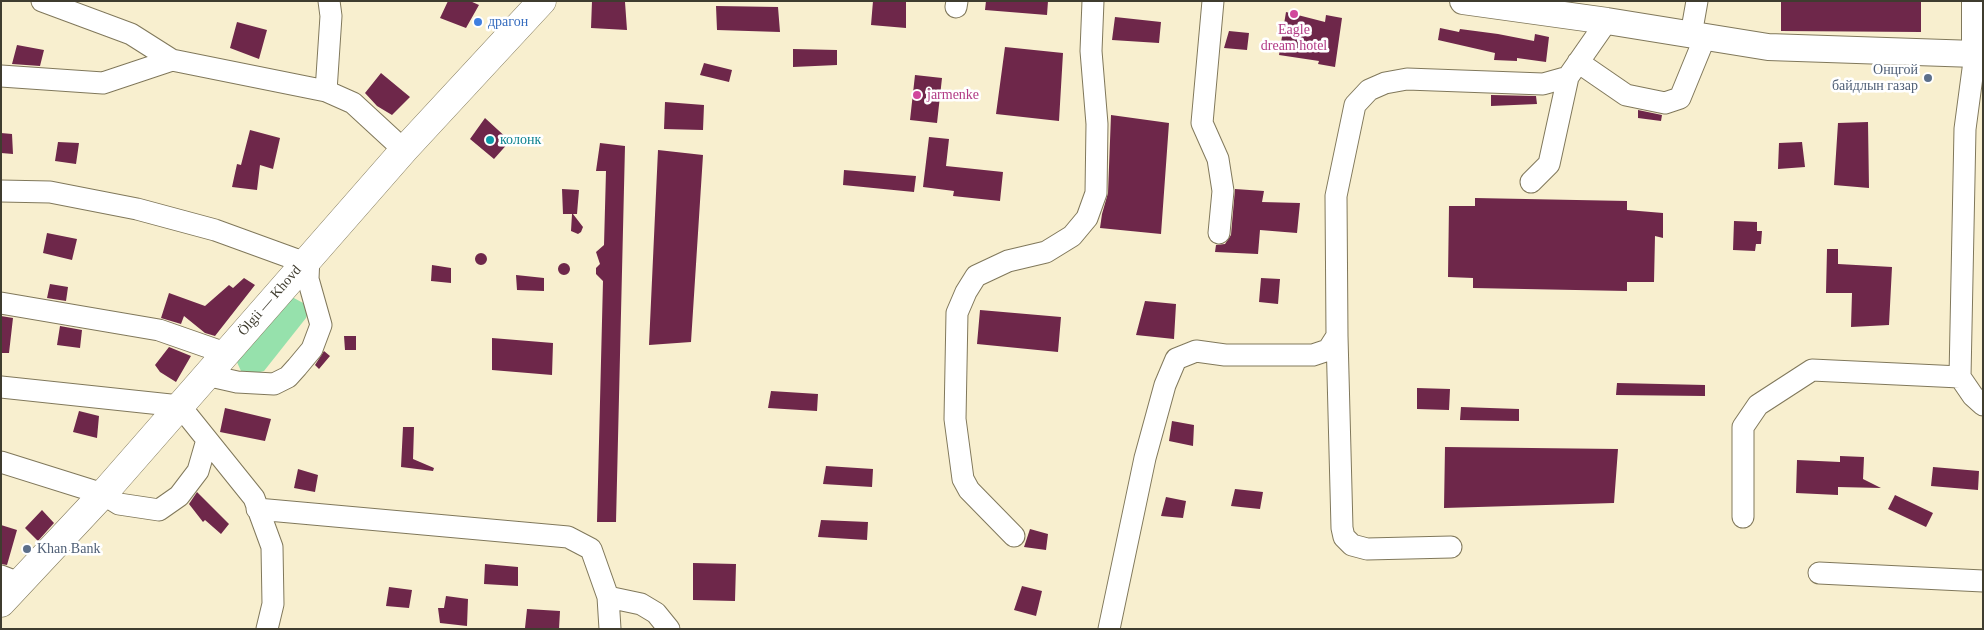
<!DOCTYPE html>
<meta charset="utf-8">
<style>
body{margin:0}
#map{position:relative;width:1984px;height:630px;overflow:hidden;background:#f8efcf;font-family:Georgia,serif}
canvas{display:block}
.frame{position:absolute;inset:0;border:2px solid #3f3c2f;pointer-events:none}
</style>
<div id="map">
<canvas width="1984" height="630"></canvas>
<div class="frame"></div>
</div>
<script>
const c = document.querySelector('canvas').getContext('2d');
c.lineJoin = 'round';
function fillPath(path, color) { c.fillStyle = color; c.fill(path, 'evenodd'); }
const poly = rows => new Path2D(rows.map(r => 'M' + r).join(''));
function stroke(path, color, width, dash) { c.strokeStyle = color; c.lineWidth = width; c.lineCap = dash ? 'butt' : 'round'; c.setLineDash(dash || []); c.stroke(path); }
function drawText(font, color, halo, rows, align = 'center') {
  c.font = font + ' Georgia,serif'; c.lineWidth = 5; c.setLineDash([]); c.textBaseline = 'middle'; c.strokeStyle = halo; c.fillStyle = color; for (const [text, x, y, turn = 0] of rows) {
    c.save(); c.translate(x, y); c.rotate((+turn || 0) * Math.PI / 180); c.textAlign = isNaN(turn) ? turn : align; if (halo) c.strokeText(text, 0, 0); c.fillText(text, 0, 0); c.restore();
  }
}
fillPath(poly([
 [292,297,305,304,308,313,306,318,264,371,248,375,241,371,236,360]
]), '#96e1ac');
fillPath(poly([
 [448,1,470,1,479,5,466,28,440,18],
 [592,1,625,2,627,30,591,28],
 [873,1,906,1,906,28,871,25],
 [986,1,1048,1,1047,15,985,10],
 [1781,1,1921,1,1921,32,1781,31],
 [716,6,778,7,780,32,717,30],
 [1286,12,1325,22,1326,15,1342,18,1335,67,1318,64,1319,61,1279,55],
 [1115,17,1161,22,1159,43,1112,40],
 [237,22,267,30,259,59,230,48],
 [1440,28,1459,32,1460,29,1498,34,1534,41,1535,34,1549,37,1546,62,1517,58,1517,61,1494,60,1495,53,1438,40],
 [1229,31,1249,33,1247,50,1224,48],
 [17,45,44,50,40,66,12,64],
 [1005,47,1063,53,1059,121,996,114],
 [793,49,837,50,837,65,793,67],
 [704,63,732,70,729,82,700,75],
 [381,73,410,97,392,115,377,106,365,93],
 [915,75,942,78,937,123,910,120],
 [1491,95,1536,96,1537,104,1491,106],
 [665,102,704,105,703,130,664,129],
 [1638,110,1662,115,1661,121,1638,118],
 [1111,115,1169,123,1161,234,1100,228,1102,214,1108,193],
 [485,118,510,141,494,159,470,139],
 [1868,122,1869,188,1834,185,1838,123],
 [250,130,280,138,273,169,260,165,257,190,232,187,237,164,241,165],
 [1,133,12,134,13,154,1,153],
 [929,137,949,139,946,166,1003,172,1000,201,953,196,954,191,923,187],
 [58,142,79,143,76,164,55,161],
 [1802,142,1805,167,1778,169,1779,143],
 [600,143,625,146,616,522,597,522,603,281,596,274,596,268,600,264,596,252,604,245,606,171,596,171],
 [658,150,703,155,691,342,649,345],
 [844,170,916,176,914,192,843,185],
 [562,189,579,190,577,214,573,214,583,227,581,232,578,234,571,231,572,214,563,214],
 [1235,189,1264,191,1262,202,1300,203,1297,233,1260,230,1258,254,1215,252,1216,245,1225,244,1231,235],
 [1475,198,1627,201,1627,210,1663,213,1663,238,1655,236,1654,282,1627,282,1627,291,1473,288,1473,278,1448,277,1449,206,1475,206],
 [1734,221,1757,222,1757,231,1762,231,1761,244,1756,244,1755,251,1733,250],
 [47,233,77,239,72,260,43,253],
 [1827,249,1838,249,1838,264,1892,267,1889,325,1851,327,1852,293,1826,293],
 '475 259a6 6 0 1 1 12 0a6 6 0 1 1-12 0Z',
 '558 269a6 6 0 1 1 12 0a6 6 0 1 1-12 0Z',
 [432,265,451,268,451,283,431,281],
 [516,275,544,278,544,291,517,290],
 [244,278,255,285,215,336,205,333,184,316,181,324,161,318,169,293,205,306,229,285,233,288],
 [1261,278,1280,279,1278,304,1259,302],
 [50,284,68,287,66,301,47,298],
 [1145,301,1176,304,1174,339,1136,335],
 [980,310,1061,317,1058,352,977,344],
 [1,316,13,318,9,353,1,353],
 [60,326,82,330,80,348,57,345],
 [344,336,356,336,356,350,345,350],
 [492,338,553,343,552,375,492,370],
 [169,347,191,356,176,382,160,372,155,365],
 [324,351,330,356,319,369,315,365],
 [1617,383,1705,385,1705,396,1616,395],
 [1417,388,1450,389,1449,410,1417,409],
 [771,391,818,394,817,411,768,408],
 [1461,407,1519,409,1519,421,1460,420],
 [225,408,271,419,265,441,220,432],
 [79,411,99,416,97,438,73,432],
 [1172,421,1194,425,1193,446,1169,441],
 [403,427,414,427,413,459,434,468,433,471,401,467],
 [1445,447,1618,449,1614,503,1444,508],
 [1840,456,1864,457,1863,479,1881,488,1838,487,1838,495,1796,493,1797,460,1840,462],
 [826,466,873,469,872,487,823,484],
 [1933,467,1979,471,1978,490,1931,486],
 [298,469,318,475,315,492,294,488],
 [1235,489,1263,492,1260,509,1231,506],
 [197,492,229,524,221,534,205,520,203,522,189,504],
 [1895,495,1933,513,1926,527,1888,509],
 [1166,497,1186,501,1183,518,1161,516],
 [42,510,54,523,38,541,25,528],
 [821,520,868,522,867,540,818,537],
 [1,525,17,530,7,565,1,564],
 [1030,529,1048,534,1046,550,1024,547],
 [693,563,736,564,735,601,693,600],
 [485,564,518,567,518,586,484,584],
 [1022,586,1042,591,1036,616,1014,610],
 [389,587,412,590,409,608,386,606],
 [446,596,468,599,467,626,440,623,438,608,444,608],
 [527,609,560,611,559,629,525,628]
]), '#6e274a');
const minor = poly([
 [42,1,131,34,172,60,326,91],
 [329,1,331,16,326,91,353,103,404,150],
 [1213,1,1202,123,1218,159,1223,191,1219,233],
 [956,7,957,1],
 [1691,35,1697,1],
 [1983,54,1975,54,1965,129,1960,377,1973,396,1983,405],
 [1578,62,1626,95,1665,103,1680,98,1705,37],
 [1,76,103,83,172,60],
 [1531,182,1549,164,1568,77],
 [1,191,50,192,137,209,215,230,303,262],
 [1,303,159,330,225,353],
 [1337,336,1342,528,1344,537,1352,545,1367,549,1451,547],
 [206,375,237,382,274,384,288,377,297,367,312,349,321,325,308,279,309,256],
 [1,387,180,406,254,498,272,547,273,604,267,629],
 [1,462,103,494,119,504,159,510,179,496,198,471,207,440],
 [257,509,568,537,591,549,608,597,610,629],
 [1743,517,1743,427,1758,405,1812,370,1960,377],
 [1014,536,969,490,963,479,955,419,957,313,966,292,976,276,1008,261,1046,252,1072,236,1087,218,1096,193,1097,124,1091,51,1093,1],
 [1819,573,1983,581],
 [1,576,19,583],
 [608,597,641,604,656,613,669,629],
 [1109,629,1145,458,1165,385,1176,359,1196,351,1225,355,1313,355,1328,350,1337,336,1336,196,1355,105,1369,90,1385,83,1407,79,1543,84,1568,77,1607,21]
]);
const major = poly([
 [1463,1,1607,21,1768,47,1975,54,1975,1]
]);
const highway = poly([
 [1,603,103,494,404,150,542,1]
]);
stroke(minor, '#80785b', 23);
stroke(major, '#80785b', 28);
stroke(highway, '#80785b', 29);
stroke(minor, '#fff', 21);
stroke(major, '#fff', 26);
stroke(highway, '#fff', 28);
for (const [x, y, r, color] of [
 [1294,14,5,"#d1479c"],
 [478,22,5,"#3f7fe0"],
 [1928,78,5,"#5c6f8a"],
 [917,95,5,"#d1479c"],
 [490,140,5,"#0f9aa8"],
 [27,549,5,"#5c6f8a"]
]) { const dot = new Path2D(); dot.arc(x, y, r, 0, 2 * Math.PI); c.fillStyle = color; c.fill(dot); stroke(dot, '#fff', 2); }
drawText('14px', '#366cbe', '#fff', [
 ["драгон",488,22]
], 'left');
drawText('14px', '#b23c85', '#fff', [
 ["Eagle",1294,30],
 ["dream hotel",1294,46],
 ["jarmenke",927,95,"left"]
]);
drawText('14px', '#4e5e75', '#fff', [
 ["Онцгой",1918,70],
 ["байдлын газар",1918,86],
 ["Khan Bank",37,549,"left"]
], 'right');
drawText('14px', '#0d838f', '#fff', [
 ["колонк",500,140]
], 'left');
drawText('14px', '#3f3c2f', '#fff', [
 ["Ölgii — Khovd",270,301,-49]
]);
</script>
